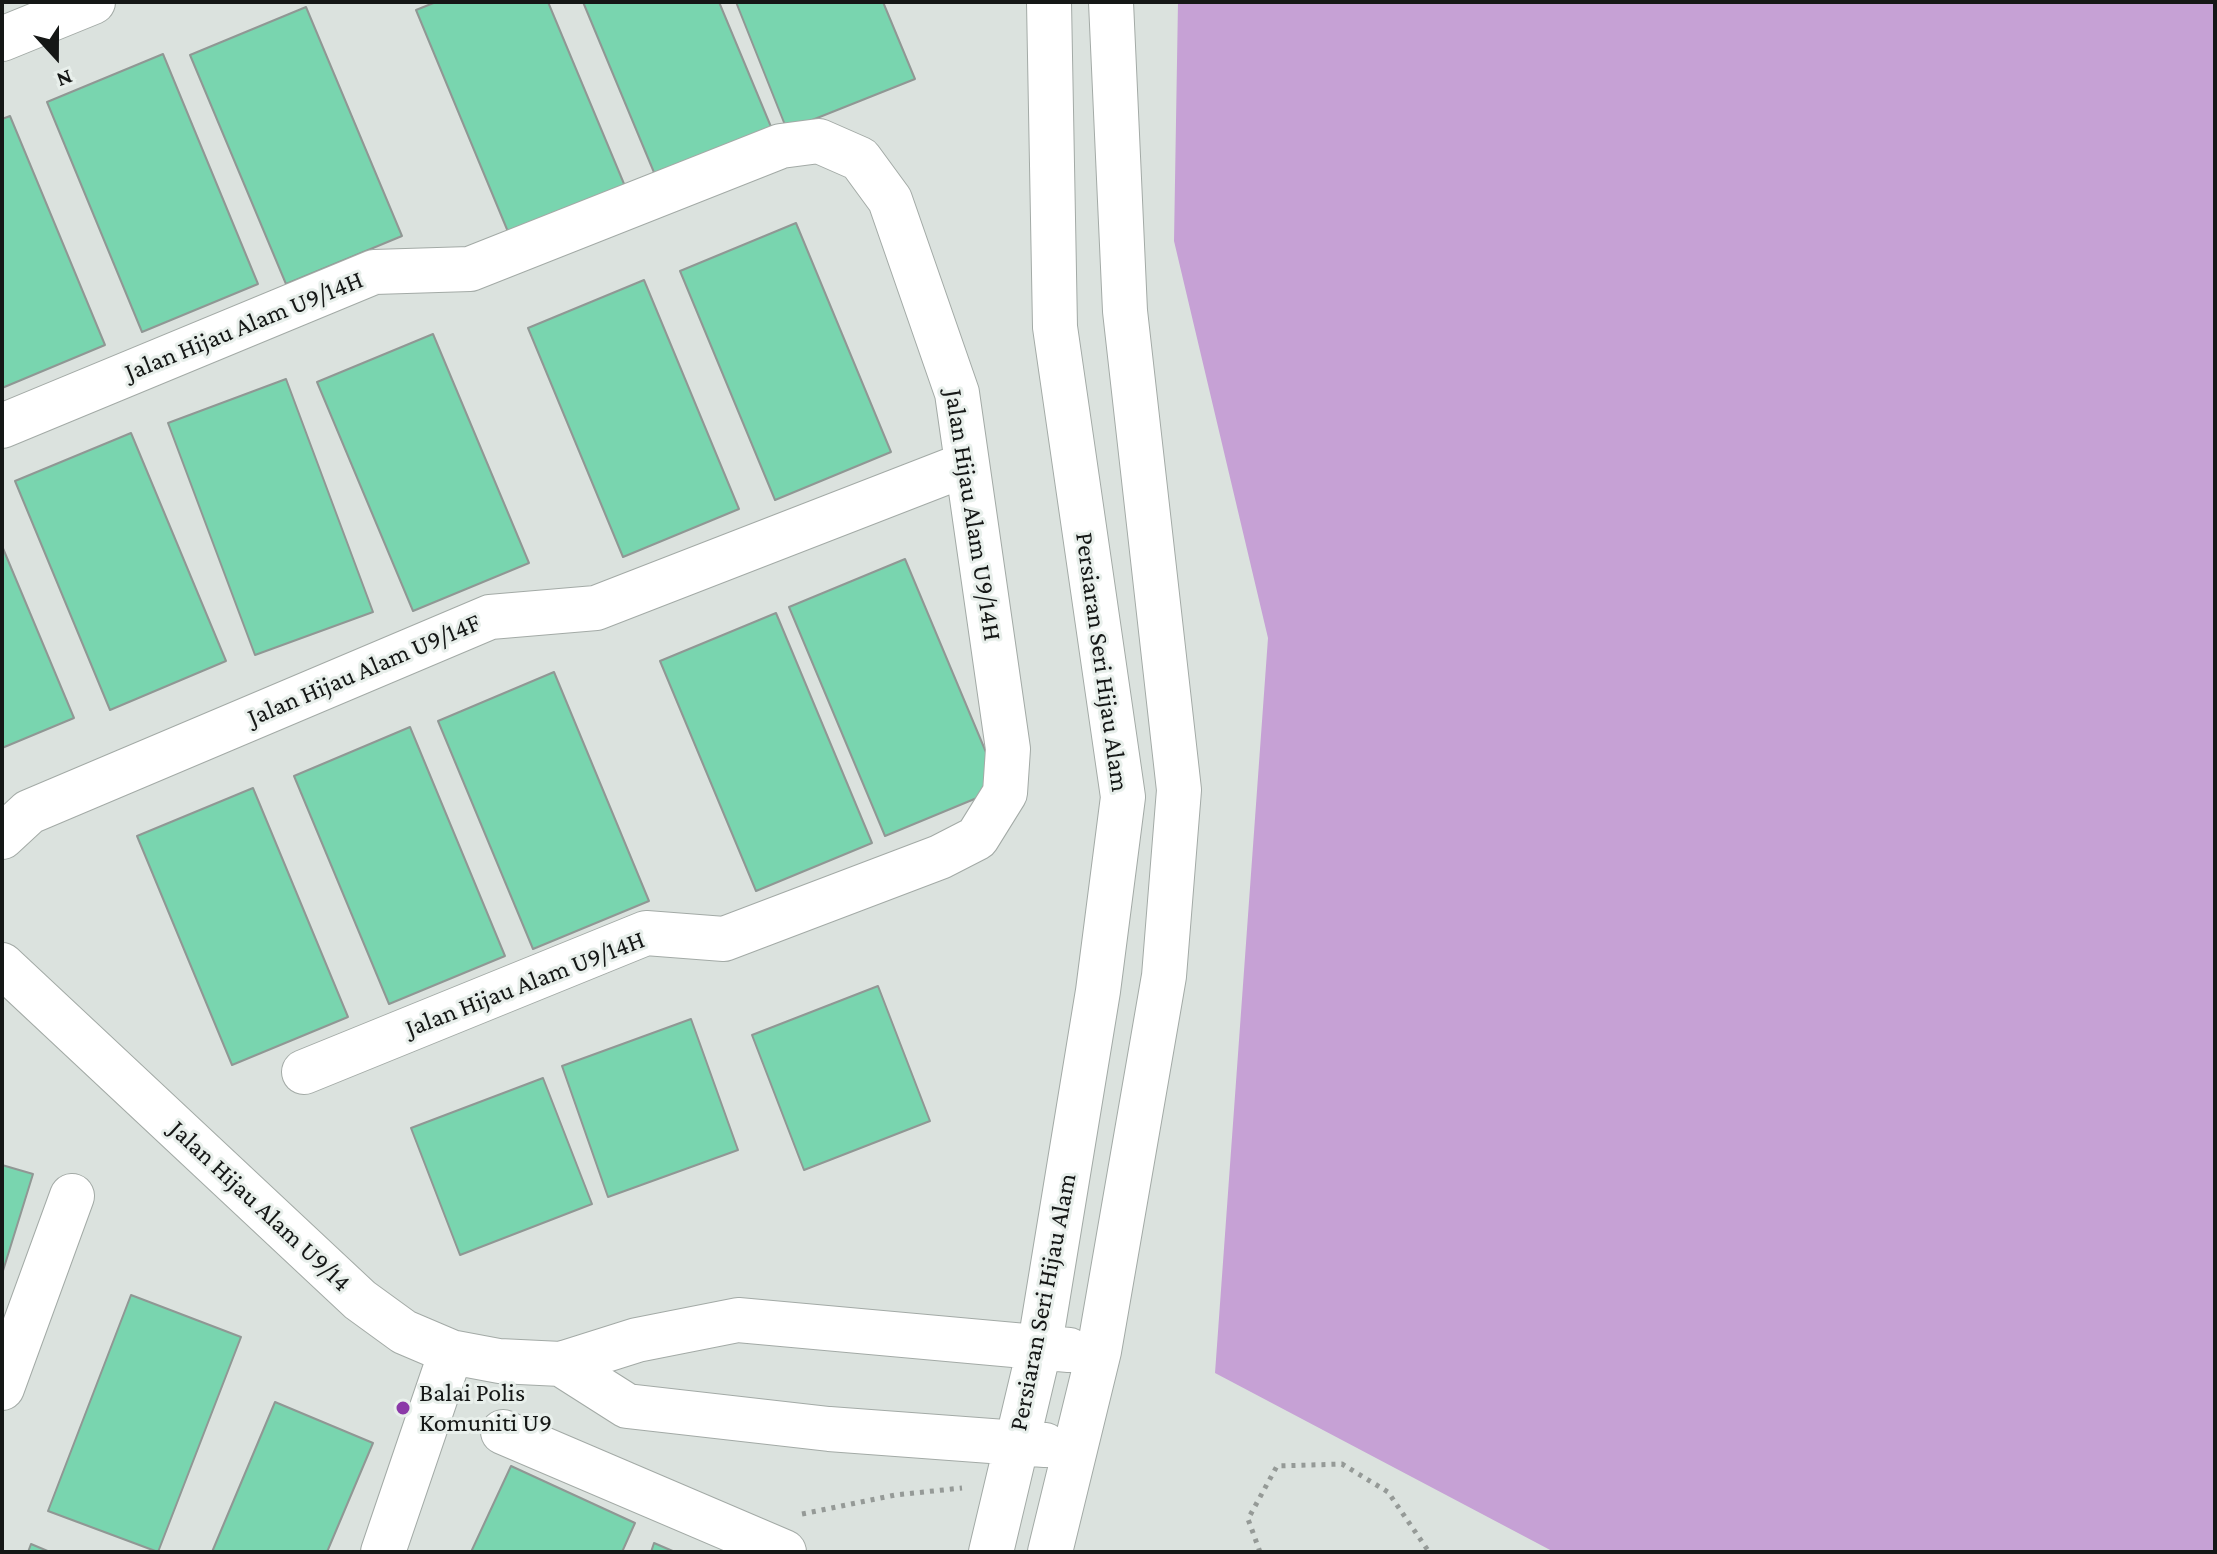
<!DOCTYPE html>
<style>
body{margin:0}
#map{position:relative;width:2217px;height:1554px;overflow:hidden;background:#dbe2de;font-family:"Crimson Pro",serif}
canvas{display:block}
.frame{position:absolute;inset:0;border:4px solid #151716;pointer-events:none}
.north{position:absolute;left:16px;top:16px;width:80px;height:80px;-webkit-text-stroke:6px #e8efeb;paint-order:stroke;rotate:159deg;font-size:22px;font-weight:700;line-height:32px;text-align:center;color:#151716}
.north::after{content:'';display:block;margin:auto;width:28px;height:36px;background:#151716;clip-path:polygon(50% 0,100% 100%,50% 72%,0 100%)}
</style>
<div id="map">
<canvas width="2217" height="1554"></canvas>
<div class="frame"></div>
<div class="north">N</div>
</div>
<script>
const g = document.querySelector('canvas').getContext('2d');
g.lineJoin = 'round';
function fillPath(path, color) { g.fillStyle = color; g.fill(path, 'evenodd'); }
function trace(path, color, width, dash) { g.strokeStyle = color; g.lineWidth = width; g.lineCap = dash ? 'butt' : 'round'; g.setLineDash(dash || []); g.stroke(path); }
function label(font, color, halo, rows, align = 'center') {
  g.font = font + ' "Crimson Pro",serif'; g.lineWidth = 6; g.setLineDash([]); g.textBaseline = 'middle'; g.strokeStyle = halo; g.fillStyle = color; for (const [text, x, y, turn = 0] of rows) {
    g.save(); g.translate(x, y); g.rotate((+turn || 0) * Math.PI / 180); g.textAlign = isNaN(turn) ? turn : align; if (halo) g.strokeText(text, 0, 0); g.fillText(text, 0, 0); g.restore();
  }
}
const green = new Path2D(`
 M1178,2H2215V1552H1554L1215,1373L1268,638L1174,241Z`);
const building = new Path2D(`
 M436,2H548L627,191L511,239L416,10Z
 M583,2H719L774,134L658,182Z
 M736,2H883L915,79L787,130Z
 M306,7L402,236L286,284L190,55Z
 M163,54L258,284L142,332L47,102Z
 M10,116L105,345L2,388V119Z
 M796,223L891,452L775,500L680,271Z
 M644,280L739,509L623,557L528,328Z
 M433,334L529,563L413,611L317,382Z
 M286,379L373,612L255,655L168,423Z
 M131,433L226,661L110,710L15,481Z
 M2,546L74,718L2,748Z
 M905,559L1001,788L885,836L789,607Z
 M776,613L872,843L756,891L660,661Z
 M554,672L649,901L533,949L438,721Z
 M410,727L505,956L389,1004L294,776Z
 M253,788L348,1017L232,1065L137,836Z
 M878,986L930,1121L804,1170L752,1035Z
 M691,1019L738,1150L608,1197L562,1066Z
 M543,1078L592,1204L460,1255L411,1128Z
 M2,1165L33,1174L2,1274Z
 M131,1295L241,1337L158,1552L48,1511Z
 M275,1402L373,1443L327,1552H212Z
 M511,1466L635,1523L622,1552H471Z
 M654,1543L675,1552H651Z
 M31,1544L50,1552H28Z`);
const path = new Path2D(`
 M802,1514L895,1495L962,1488
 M1260,1552L1248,1519L1277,1466L1342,1464L1388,1492L1429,1552`);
const minor = new Path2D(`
 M2,39L93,2
 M2,426L374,272L470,269L781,146L819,141L860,159L890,200L957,393L1008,749L1005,793L977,838L940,857L724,939L646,933L304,1072
 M2,837L29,812L490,617L596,608L967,464
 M2,965L360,1300L404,1332L451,1352L499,1361L561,1364L637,1340L738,1320L1069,1350
 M561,1364L627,1406L829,1429L1045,1445
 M2,1388L72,1196
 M503,1432L784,1552
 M383,1552L451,1352
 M991,1552L1039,1350L1098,991L1123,797L1055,327L1049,2
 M1050,1552L1099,1351L1164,976L1179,790L1125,311L1111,2`);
const markers = [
 [403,1408,8,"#8b39a8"]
];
const streetNames = [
 ["Jalan Hijau Alam U9/14H",244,326,-22],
 ["Jalan Hijau Alam U9/14H",973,515,81],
 ["Persiaran Seri Hijau Alam",1102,662,82],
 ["Jalan Hijau Alam U9/14F",364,670,-23],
 ["Jalan Hijau Alam U9/14H",525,984,-21],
 ["Jalan Hijau Alam U9/14",260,1206,43],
 ["Persiaran Seri Hijau Alam",1043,1302,-79]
];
const poiNames = [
 ["Balai Polis",419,1393],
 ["Komuniti U9",419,1423]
];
fillPath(green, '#c6a1d5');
fillPath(building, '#79d5af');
trace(building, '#909794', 2);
trace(minor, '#a3aaa6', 46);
trace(path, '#959a97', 5, [4, 6]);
trace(minor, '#fff', 44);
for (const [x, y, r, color] of markers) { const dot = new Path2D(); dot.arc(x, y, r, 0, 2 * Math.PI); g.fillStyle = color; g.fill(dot); trace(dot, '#e8efeb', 3); }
label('26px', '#151716', '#e8efeb', streetNames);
label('26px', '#151716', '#e8efeb', poiNames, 'left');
</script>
